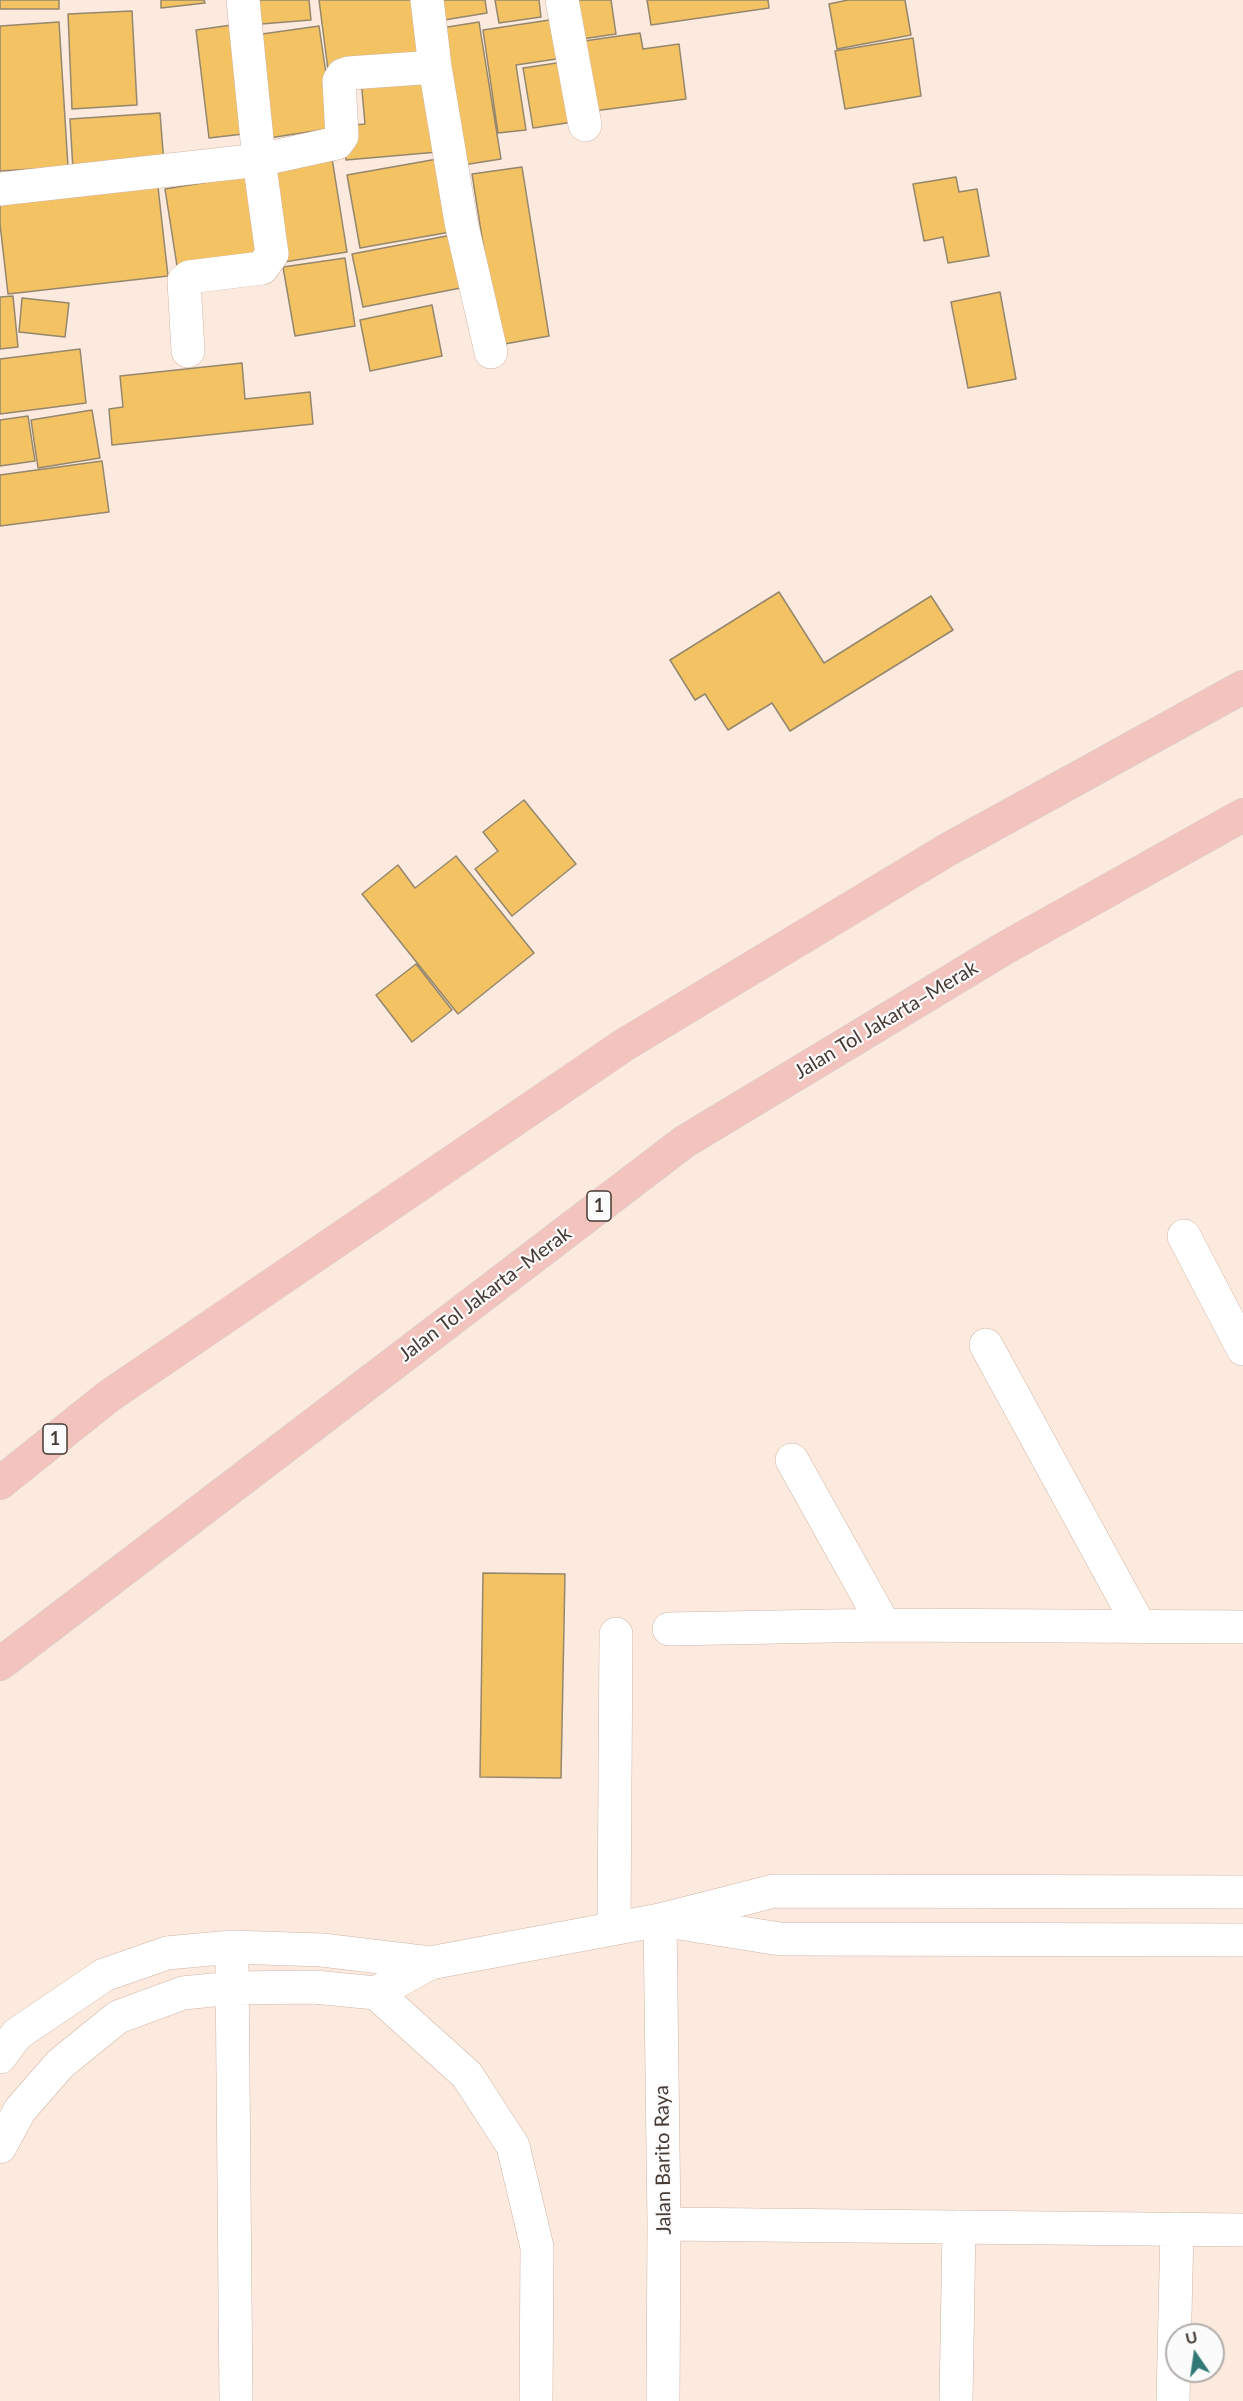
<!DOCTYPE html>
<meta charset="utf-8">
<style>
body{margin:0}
#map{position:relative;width:1243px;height:2401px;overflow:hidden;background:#fceadf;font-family:Lato,sans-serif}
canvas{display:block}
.north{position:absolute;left:1165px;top:2323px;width:60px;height:60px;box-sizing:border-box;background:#fbfbfb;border:2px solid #b3aeab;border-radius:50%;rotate:347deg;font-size:16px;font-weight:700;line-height:24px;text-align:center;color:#463a33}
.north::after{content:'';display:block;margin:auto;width:21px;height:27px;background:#307977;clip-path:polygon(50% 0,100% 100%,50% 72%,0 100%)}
</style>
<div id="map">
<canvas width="1243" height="2401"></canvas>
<div class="north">U</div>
</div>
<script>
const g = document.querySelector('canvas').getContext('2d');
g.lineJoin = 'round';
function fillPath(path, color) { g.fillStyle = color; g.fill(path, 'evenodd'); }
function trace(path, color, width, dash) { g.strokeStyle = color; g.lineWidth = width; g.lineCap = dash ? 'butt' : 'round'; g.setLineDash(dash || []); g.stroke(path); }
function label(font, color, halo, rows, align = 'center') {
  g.font = font + ' Lato,sans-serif'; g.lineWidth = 4.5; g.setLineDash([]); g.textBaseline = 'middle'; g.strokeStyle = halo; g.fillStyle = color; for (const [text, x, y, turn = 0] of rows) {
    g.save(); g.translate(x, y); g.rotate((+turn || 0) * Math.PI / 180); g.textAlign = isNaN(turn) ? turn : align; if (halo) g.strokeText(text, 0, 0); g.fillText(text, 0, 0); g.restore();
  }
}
const building = new Path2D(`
 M0,0H59V9H0Z
 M161,0H204L205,3L161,8Z
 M247,0H309L311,20L249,25Z
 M319,0H420L427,57L328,70Z
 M434,0H485L487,13L438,21Z
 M495,0H539L541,17L499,23Z
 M569,0H611L616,34L575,40Z
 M647,0H768L769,8L651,25Z
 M848,0H905L911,35L837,49L829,4Z
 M132,11L137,105L72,109L68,14Z
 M556,19L563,58L516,65L526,130L498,133L483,30Z
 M59,22L68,167L0,171V26Z
 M479,22L501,159L457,166L435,29Z
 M239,24L252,133L209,138L196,30Z
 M319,26L334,128L269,138L255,35Z
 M640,33L643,49L679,44L686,99L586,112L577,42Z
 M913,38L921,96L845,109L835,51Z
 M570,61L580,121L533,128L523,68Z
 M432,73L438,152L346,160L343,126L365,124L361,79Z
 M160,113L164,164L73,170L70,119Z
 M331,152L347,252L284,262L268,162Z
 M443,158L456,231L360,248L347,175Z
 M522,167L549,336L499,345L472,174Z
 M245,176L258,254L177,266L165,189Z
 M956,177L959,192L977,189L989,256L948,263L943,237L924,241L913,184Z
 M157,178L168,276L8,294L0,224V196Z
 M462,233L471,286L363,307L352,254Z
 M345,258L355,326L295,336L283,267Z
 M1000,292L1016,379L968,388L951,302Z
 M13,296L18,347L0,349V297Z
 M22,298L69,303L65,337L19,332Z
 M432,305L442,356L370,371L360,320Z
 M80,349L86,403L0,414V359Z
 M242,363L245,399L310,392L313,424L112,445L109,409L123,407L120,376Z
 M92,410L100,458L38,468L31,420Z
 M28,416L35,461L0,466V420Z
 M102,461L109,512L0,526V475Z
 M779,592L824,663L931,596L953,630L790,731L772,703L728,730L705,694L695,700L670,660Z
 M524,800L576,864L512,916L475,869L498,851L483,832Z
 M456,856L534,953L458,1014L362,894L398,865L415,888Z
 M416,964L452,1010L412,1042L376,995Z
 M483,1573L565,1574L561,1778L480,1777Z`);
const minor = new Path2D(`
 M562,0L585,125
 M435,67L461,222L491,352
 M0,189L259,160L337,143L342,136L339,81L343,75L349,73L435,67L427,0
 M188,351L184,281L189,277L262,268L272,254L259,160L243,0
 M1184,1236L1243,1349
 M986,1345L1140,1627
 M792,1460L884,1625
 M669,1629L884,1625L1243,1627
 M660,1920L664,2224L663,2401
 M673,1922L780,1939L1243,1940
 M614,1927L616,1634
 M232,1966L236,2401
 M376,1993L467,2075L513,2146L537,2247L536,2401
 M0,2057L17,2034L104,1975L167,1953L232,1947L322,1950L430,1963L660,1920L774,1891L1243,1892
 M0,2147L20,2110L60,2064L118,2017L183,1993L232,1988L314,1987L376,1993L430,1963
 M664,2224L1243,2230
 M956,2401L959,2227
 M1173,2401L1177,2229`);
const motorway = new Path2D(`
 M0,1483L109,1396L624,1045L947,850L1243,687
 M0,1664L684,1142L1005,948L1243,815`);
const shields = [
 [599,1206,24],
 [55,1439,24]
];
const shieldNames = [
 ["1",599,1206],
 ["1",55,1439]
];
const streetNames = [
 ["Jalan Tol Jakarta–Merak",886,1020,-31],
 ["Jalan Tol Jakarta–Merak",485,1294,-37],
 ["Jalan Barito Raya",663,2160,-91]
];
fillPath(building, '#f3c263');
trace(building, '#95876d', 1.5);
trace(minor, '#d1b5a4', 34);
trace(motorway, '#d3d0ce', 34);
trace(minor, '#fff', 33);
trace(motorway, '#f3c4be', 33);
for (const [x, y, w] of shields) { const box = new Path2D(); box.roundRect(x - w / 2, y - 15, w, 30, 4.5); g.fillStyle = '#fbfbfb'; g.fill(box); trace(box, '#463a33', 1.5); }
label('bold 18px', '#463a33', null, shieldNames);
label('20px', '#463a33', '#fbfbfb', streetNames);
</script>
